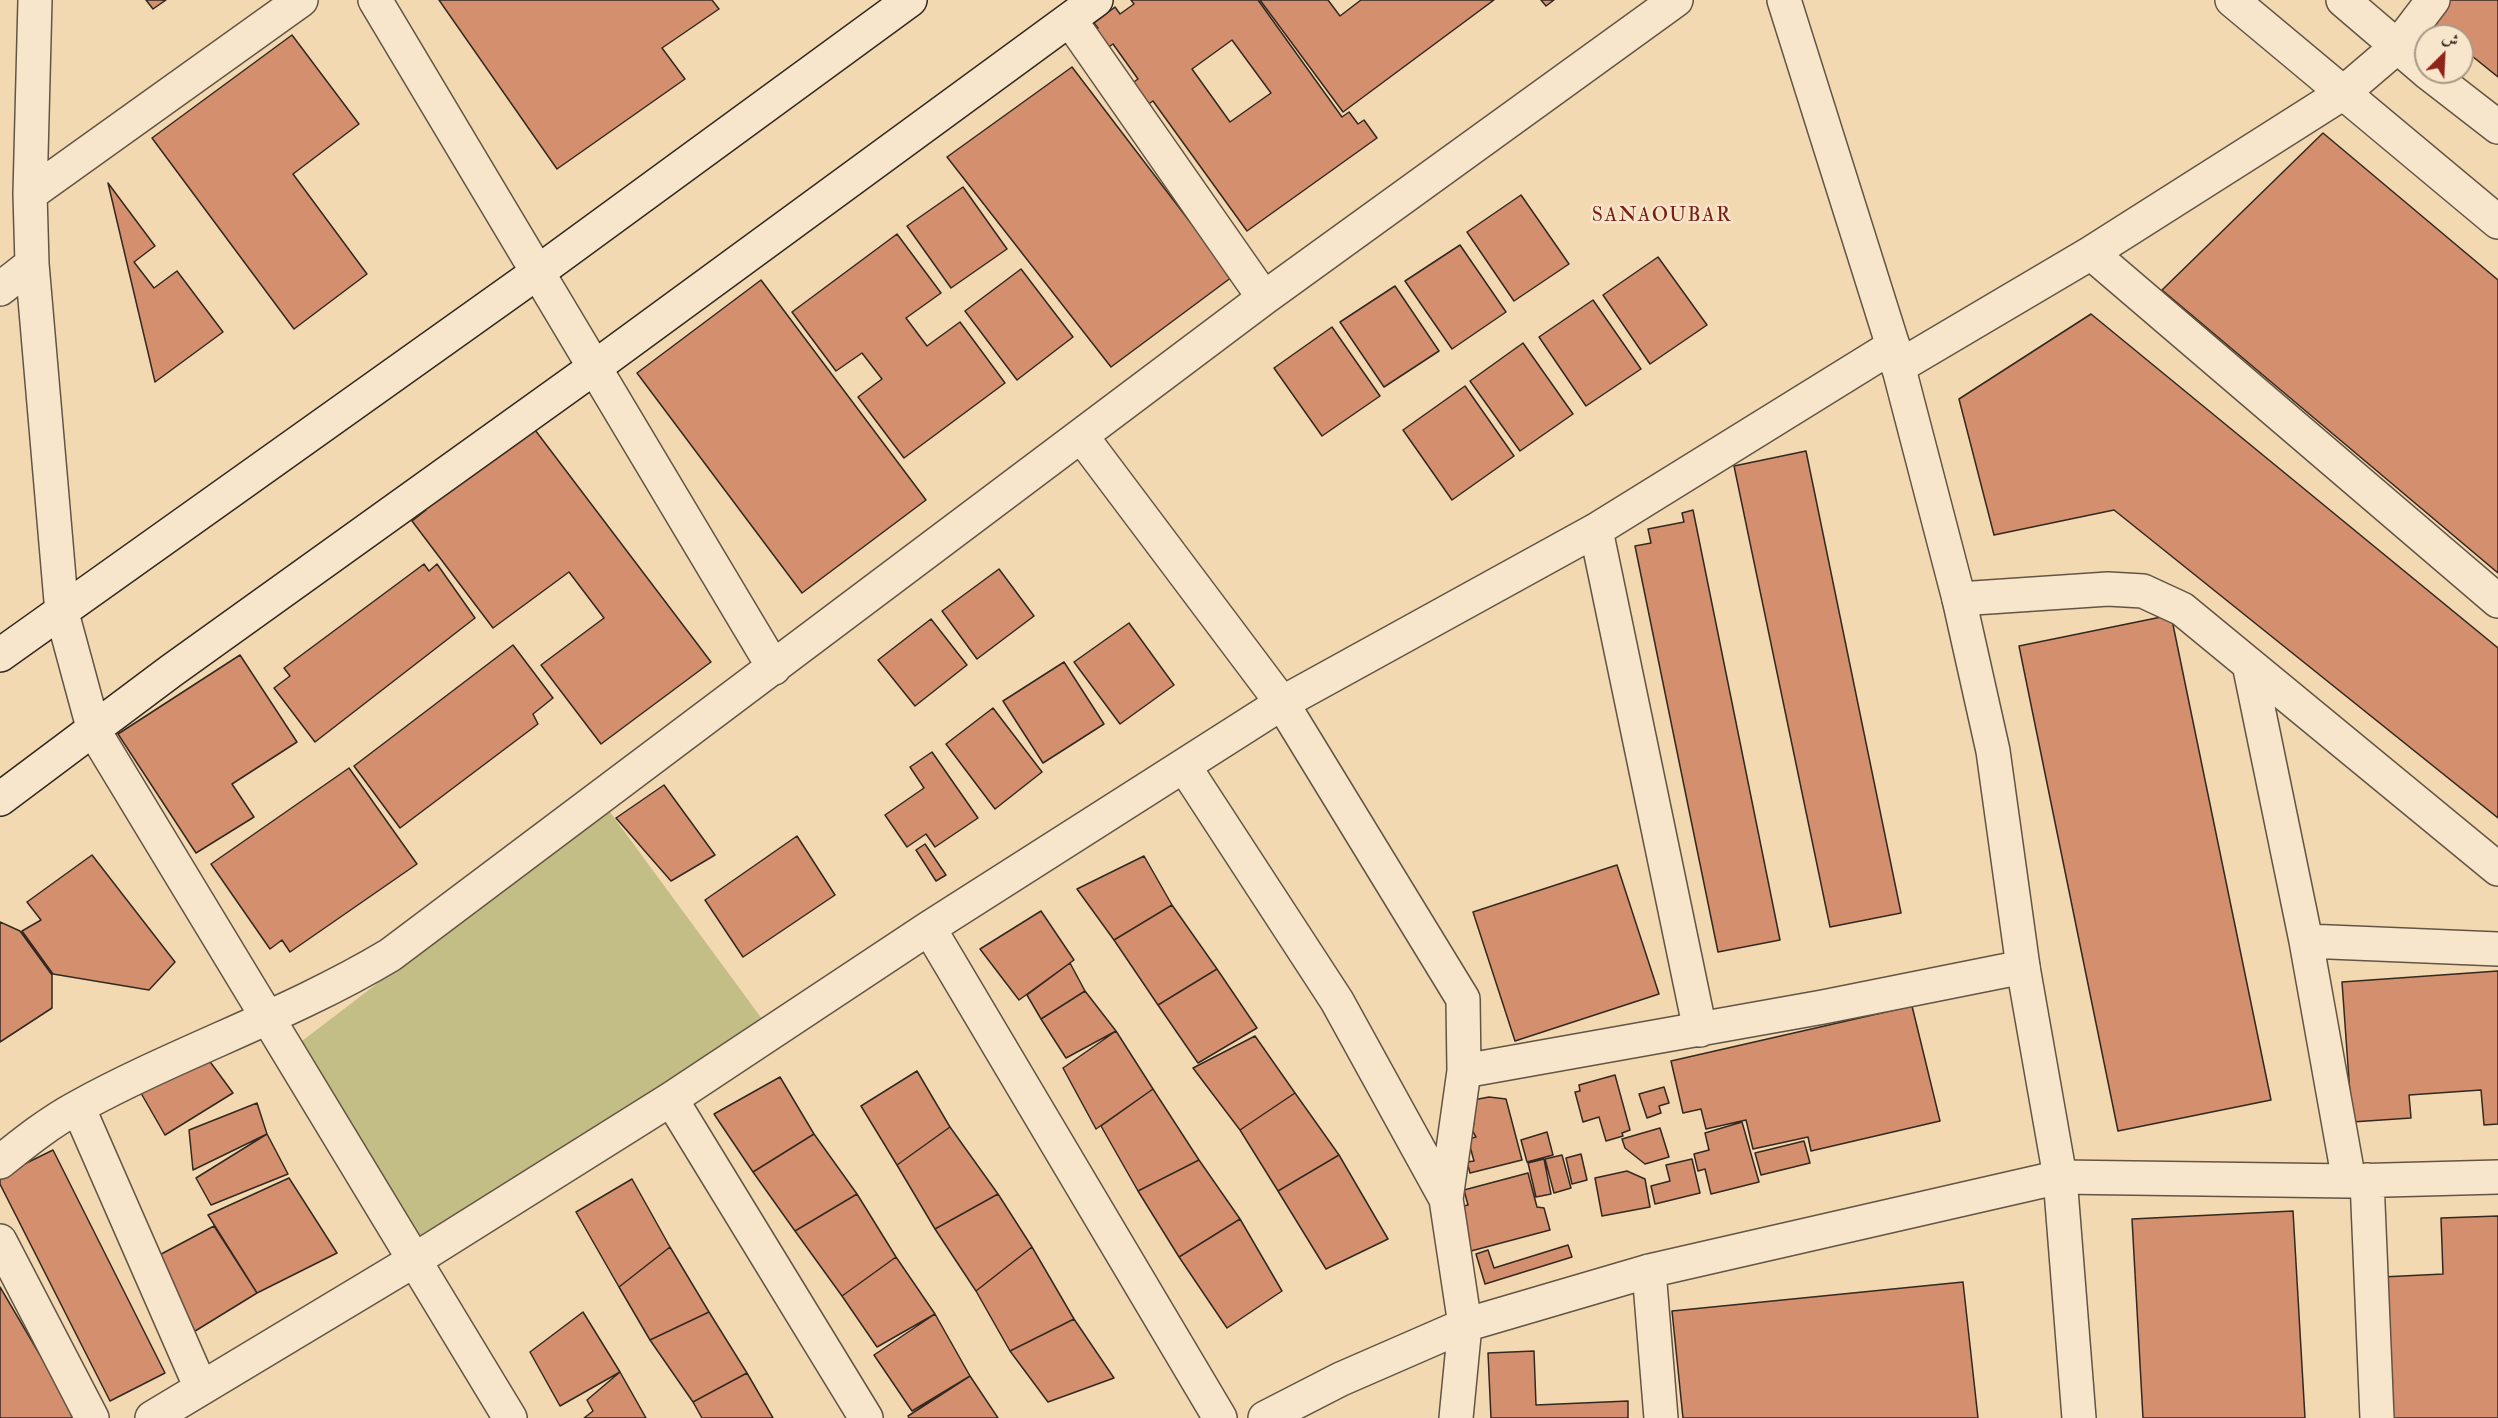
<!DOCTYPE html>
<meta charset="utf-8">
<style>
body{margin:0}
#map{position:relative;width:2498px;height:1418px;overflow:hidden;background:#f2d9b1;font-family:"IM FELL Double Pica",Amiri,serif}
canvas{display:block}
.north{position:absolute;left:2414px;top:24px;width:60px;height:60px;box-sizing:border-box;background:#f7e6cc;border:2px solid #a99a87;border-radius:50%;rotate:24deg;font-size:16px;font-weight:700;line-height:24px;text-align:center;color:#332920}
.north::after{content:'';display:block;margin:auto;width:21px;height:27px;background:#8f2418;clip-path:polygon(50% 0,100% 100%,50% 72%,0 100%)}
</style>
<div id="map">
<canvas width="2498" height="1418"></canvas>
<div class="north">ش</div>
</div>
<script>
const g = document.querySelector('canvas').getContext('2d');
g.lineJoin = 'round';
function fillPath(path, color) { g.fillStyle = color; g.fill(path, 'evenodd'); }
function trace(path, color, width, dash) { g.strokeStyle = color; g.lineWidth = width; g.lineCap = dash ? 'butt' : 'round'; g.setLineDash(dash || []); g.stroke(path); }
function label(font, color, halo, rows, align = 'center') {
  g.font = font + ' "IM FELL Double Pica",serif'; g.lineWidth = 5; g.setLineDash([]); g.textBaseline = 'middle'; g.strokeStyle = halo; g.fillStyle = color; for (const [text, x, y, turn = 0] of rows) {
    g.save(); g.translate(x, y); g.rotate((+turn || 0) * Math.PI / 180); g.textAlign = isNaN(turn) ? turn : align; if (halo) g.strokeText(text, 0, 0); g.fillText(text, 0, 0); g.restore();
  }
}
const green = new Path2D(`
 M607,808L765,1023L409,1249L302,1041Z`);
const building = new Path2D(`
 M146,0H166L153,9Z
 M439,0H712L719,9L662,48L685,79L557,169Z
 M1131,0H1258L1342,117L1349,112L1358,124L1364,120L1377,138L1247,231L1153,101L1147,105L1131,84L1138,79L1113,44L1106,49L1093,31L1098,28L1094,23L1115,7L1120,14L1134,4ZM1232,40L1271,93L1230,122L1192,69Z
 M1260,0H1328L1340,16L1361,0H1494L1343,112Z
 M1541,0H1554L1546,6Z
 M2445,0H2498V77L2462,48V36H2447L2428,21Z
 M292,35L359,124L293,174L367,274L294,329L152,138Z
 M1072,67L1232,277L1111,367L947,157Z
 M2323,133L2498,280V573L2162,290Z
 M108,183L155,246L134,262L154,288L177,271L223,332L155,382Z
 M963,187L1007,249L951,288L907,226Z
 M1521,195L1569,264L1514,301L1467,232Z
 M897,234L941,293L906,318L927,346L960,322L1005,383L904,458L858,397L882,379L862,353L836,371L792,312Z
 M1460,245L1506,312L1452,349L1405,281Z
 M1658,257L1707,325L1650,364L1603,295Z
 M1021,269L1073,337L1017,380L965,311Z
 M761,280L926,500L802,593L637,373Z
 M1395,286L1439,351L1384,387L1340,322Z
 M1593,300L1641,369L1586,406L1539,337Z
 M2091,314L2498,648V818L2114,510L1994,535L1959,399Z
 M1332,327L1380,396L1322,436L1274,368Z
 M1523,343L1573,414L1520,451L1470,381Z
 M1465,386L1514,456L1452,500L1403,430Z
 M529,422L711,662L601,744L541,665L604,618L569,572L493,628L412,521L426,510L420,503Z
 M1806,451L1901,913L1830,927L1734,466Z
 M1693,510L1780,940L1718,952L1635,546L1651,543L1648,529L1684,522L1682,513Z
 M424,564L429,571L437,564L475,618L315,742L274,688L290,676L284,668Z
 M999,569L1034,616L977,659L942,611Z
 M2171,615L2271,1100L2118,1131L2019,646Z
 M931,619L967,665L915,706L878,660Z
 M1129,623L1174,685L1120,724L1074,662Z
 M513,645L553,698L533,714L538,724L400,828L354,766Z
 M240,655L297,742L232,784L254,817L196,853L118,734Z
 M1064,662L1104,724L1043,763L1003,701Z
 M993,708L1042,772L995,809L946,744Z
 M932,752L978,818L935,847L926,834L907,847L885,815L924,788L910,767Z
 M349,768L417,864L290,952L282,940L270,949L211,864Z
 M664,785L715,855L671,881L616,818Z
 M797,836L835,895L743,957L705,900Z
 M925,844L946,875L936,881L916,850Z
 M92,855L175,962L149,990L53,974L22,931L41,920L27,902Z
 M1144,856L1172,905L1114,940L1077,889Z
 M1617,865L1659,994L1515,1041L1473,912Z
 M1172,905L1217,969L1158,1005L1114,940Z
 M1041,911L1074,960L1019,1000L980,949Z
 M0,922L20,931L52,975V1008L0,1042Z
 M1070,963L1085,991L1041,1019L1027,995Z
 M1217,969L1257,1028L1198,1063L1158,1005Z
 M2498,971V1124L2484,1125L2481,1090L2409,1095L2411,1118L2352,1122L2342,982Z
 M1085,991L1116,1031L1066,1058L1041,1019Z
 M1912,1006L1940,1121L1811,1151L1808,1137L1753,1149L1746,1120L1706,1129L1701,1109L1683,1113L1671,1061Z
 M1116,1031L1153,1089L1096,1129L1063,1068Z
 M1255,1036L1295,1093L1240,1130L1193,1068Z
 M208,1059L233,1093L165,1135L138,1088Z
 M917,1071L950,1127L897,1165L861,1106Z
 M1615,1075L1630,1130L1622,1133L1623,1136L1606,1141L1599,1117L1583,1122L1575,1092L1580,1091L1579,1085Z
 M780,1077L814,1134L753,1172L714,1114Z
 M1664,1087L1669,1103L1659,1106L1661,1113L1647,1118L1639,1094Z
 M1153,1089L1199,1160L1138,1191L1101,1126Z
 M1295,1093L1339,1155L1278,1191L1240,1130Z
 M1489,1097L1506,1099L1522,1160L1470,1173L1467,1162L1474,1161L1468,1139L1476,1137L1469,1125L1474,1124L1468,1101Z
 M257,1103L267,1134L193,1170L189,1130Z
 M1742,1122L1759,1182L1711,1194L1705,1169L1698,1171L1694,1154L1709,1150L1705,1133Z
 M950,1127L998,1194L935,1229L897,1165Z
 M1660,1128L1669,1157L1645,1164L1625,1148L1622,1139Z
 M1547,1132L1553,1155L1527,1162L1521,1140Z
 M267,1134L288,1174L211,1205L196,1178Z
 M814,1134L857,1194L795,1231L753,1172Z
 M1804,1141L1810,1163L1761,1175L1755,1153Z
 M53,1150L165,1373L110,1401L0,1184V1176Z
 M1581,1154L1587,1180L1572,1184L1566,1158Z
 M1339,1155L1388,1239L1326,1269L1278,1191Z
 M1562,1155L1571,1188L1554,1193L1545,1159Z
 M1544,1159L1551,1194L1536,1197L1528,1163Z
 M1692,1159L1700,1193L1655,1204L1651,1186L1670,1181L1666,1165Z
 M1199,1160L1240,1219L1179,1257L1138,1191Z
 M1627,1171L1645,1179L1650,1207L1602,1216L1595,1178Z
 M1528,1173L1537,1207L1544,1208L1550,1230L1471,1251L1459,1207L1468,1205L1464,1190Z
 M289,1178L337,1253L257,1293L208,1215Z
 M632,1179L670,1247L619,1287L576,1212Z
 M857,1194L896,1257L842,1296L795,1231Z
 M998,1194L1032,1247L976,1291L935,1229Z
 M2293,1211L2305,1418H2143L2132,1219Z
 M2498,1216V1418H2388L2382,1277L2443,1274L2441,1218Z
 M1240,1219L1282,1291L1227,1328L1179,1257Z
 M214,1226L257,1293L187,1336L150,1260Z
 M1568,1245L1572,1257L1485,1284L1476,1254L1488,1250L1494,1268Z
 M670,1247L709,1312L650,1340L619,1287Z
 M1032,1247L1074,1319L1010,1351L976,1291Z
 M896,1257L935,1314L877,1347L842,1296Z
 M1963,1282L1978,1418H1683L1672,1311Z
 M0,1287L77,1418H0Z
 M583,1312L620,1372L560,1406L530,1352Z
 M709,1312L747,1373L693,1402L650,1340Z
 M935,1314L970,1376L912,1411L874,1355Z
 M1074,1319L1114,1378L1048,1402L1010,1351Z
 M1534,1351L1536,1405L1628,1401V1418H1491L1488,1353Z
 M620,1372L646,1418H584L593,1411L587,1400Z
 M747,1373L773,1418H702L693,1402Z
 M970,1376L998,1418H909L908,1416Z`);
const minor = new Path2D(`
 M35,0L30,194L32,264L62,613L94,731L510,1418
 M375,0L774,668
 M2232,0L2498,222
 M2343,0L2426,71
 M1070,20L1264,298
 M2427,72L2498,127
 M30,194L301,0
 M2091,253L2498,601
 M0,289L32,264
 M1898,367L2091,253L2343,93L2398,46L2433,0
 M1082,437L1282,703L1463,999L1464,1071L1446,1199L1465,1325L1456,1418
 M1596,530L1700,1030
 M1959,599L2108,589L2143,591L2182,609L2498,869
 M2249,664L2306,941L2349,1181
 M1184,766L1337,1001L1446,1199
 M929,928L1220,1418
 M2306,941L2498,949
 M1464,1071L1823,1007L2023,967
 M671,1099L866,1418
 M78,1107L201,1388
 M0,1162C25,1142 50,1122 78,1107C180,1051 290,1015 390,955L1264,298L1676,0
 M2367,1180L2377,1418
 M0,1241L92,1418
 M1649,1271L1661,1418
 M152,1418L413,1261L671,1099L929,928L1282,703L1596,530L1893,346
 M1265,1418L1341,1379L1465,1325L1649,1271L2060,1177L2349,1181L2498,1177`);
const tertiary = new Path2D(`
 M1784,0L1893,346L1959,599L1993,751L2023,967L2060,1177L2079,1418`);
const secondary = new Path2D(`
 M0,655L538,272L910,0
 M0,799L171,671L595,367L1096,0`);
const neighbourhoodNames = [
 ["SANAOUBAR",1662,217]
];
fillPath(green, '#c3bd86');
fillPath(building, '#d38f6e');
trace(building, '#332920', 1.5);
trace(minor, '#635544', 36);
trace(tertiary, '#635544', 36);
trace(secondary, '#332920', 36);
trace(minor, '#f7e6cc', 33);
trace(tertiary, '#f7e6cc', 33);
trace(secondary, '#f7e6cc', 33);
g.letterSpacing = '1.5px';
label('20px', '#7a1f14', '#f7e6cc', neighbourhoodNames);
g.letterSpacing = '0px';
</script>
